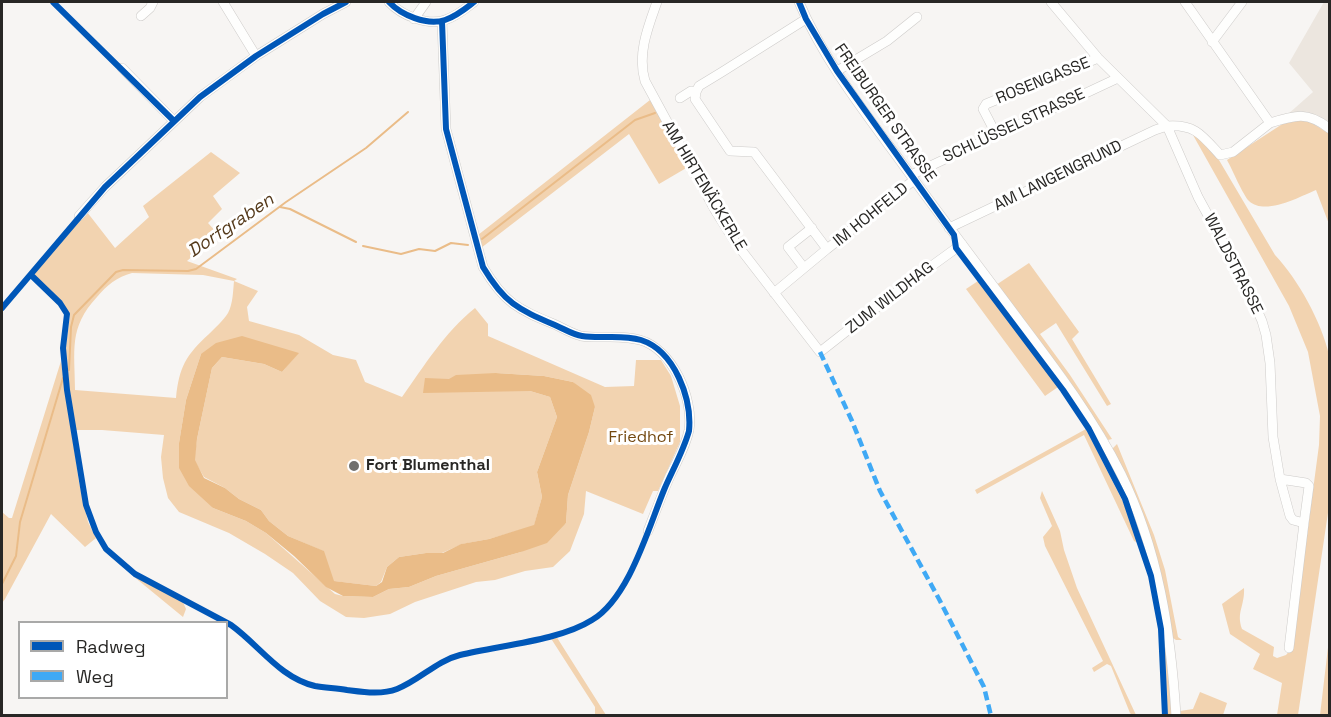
<!DOCTYPE html>
<meta charset="utf-8">
<style>
body{margin:0}
#map{position:relative;width:1331px;height:717px;overflow:hidden;background:#f7f5f3;font-family:"Space Grotesk",sans-serif}
canvas{display:block}
.frame{position:absolute;inset:0;border:3px solid #282725;pointer-events:none}
.legend{position:absolute;left:18px;top:621px;width:210px;height:78px;box-sizing:border-box;background:#fff;border:2px solid #a9a9a8;margin:0;padding:8px 10px;list-style:none;font-size:18px;color:#282725}
.legend li{display:flex;align-items:center;gap:12px;height:30px}
.legend b{width:30px;border:2px solid #a9a9a8}
</style>
<div id="map">
<canvas width="1331" height="717"></canvas>
<div class="frame"></div>
<ul class="legend">
<li><b style="height:8px;background:#0057b8"></b>Radweg</li>
<li><b style="height:8px;background:#3fa9f5"></b>Weg</li>
</ul>
</div>
<script>
const g = document.querySelector('canvas').getContext('2d');
g.lineJoin = 'round';
function fillPath(path, color) { g.fillStyle = color; g.fill(path, 'evenodd'); }
function trace(path, color, width, dash) { g.strokeStyle = color; g.lineWidth = width; g.lineCap = dash ? 'butt' : 'round'; g.setLineDash(dash || []); g.stroke(path); }
function label(font, color, halo, rows, align = 'center') {
  g.font = font + ' "Space Grotesk",sans-serif'; g.lineWidth = 6; g.setLineDash([]); g.textBaseline = 'middle'; g.strokeStyle = halo; g.fillStyle = color; for (const [text, x, y, turn = 0] of rows) {
    g.save(); g.translate(x, y); g.rotate((+turn || 0) * Math.PI / 180); g.textAlign = isNaN(turn) ? turn : align; if (halo) g.strokeText(text, 0, 0); g.fillText(text, 0, 0); g.restore();
  }
}
const built = new Path2D(`
 M1324,2H1329V134L1325,130L1287,121V115L1313,92L1289,63Z`);
const green = new Path2D(`
 M650,100L688,167L659,184L629,134L481,248L478,235Z
 M1287,121H1308L1330,134L1329,224L1316,190C1299,197 1265,216 1249,201C1243,195 1232,169 1227,160Z
 M1195,134L1216,155L1275,255C1298,279 1322,323 1329,355V506L1298,715H1277L1282,683L1253,669L1260,654L1230,634L1222,604L1244,588C1245,606 1236,612 1242,629L1274,647L1273,656L1277,658L1286,655L1292,648L1319,445L1320,416L1308,352L1289,306L1193,135Z
 M211,152L240,173L213,196L222,209L208,223L218,234L187,261L237,279L234,281L258,291L247,307L249,321L299,335L333,355L356,360L365,382L402,397C425,365 444,333 475,308L488,324V336L605,387L634,386L636,360H661L671,376L680,406V442L658,491H653L643,514L586,491L584,514L570,551L553,567L525,571L495,580L476,582L415,602L390,614L364,618L346,617L320,601L293,573L265,554L229,533L179,512L168,498L163,478L161,457L164,435L102,430H75L65,354L70,315L62,301L34,275L36,269L87,212L115,248L149,217L143,206ZM132,273L203,275L234,281C233,291 233,304 228,313C223,321 215,328 209,334C186,355 179,367 176,398L75,390C75,351 68,328 97,297C107,285 117,277 132,273ZM298,353L282,372L264,364L222,357L212,368L197,439L194,460L204,477L225,488L239,499L261,510L269,521L288,536L323,551L333,581L376,586L381,582L387,567L399,557L426,553H442L462,544L489,539L534,526L542,497L537,472L557,417L550,397L530,391H490L496,373L544,376L573,382L595,407L589,432L568,495L566,523L521,552L436,576L409,587L389,589L373,597L343,596L335,594L266,533L246,521L213,508L179,443L186,400L201,354Z
 M1029,263L1079,332L1072,339L1111,404L1107,406L1056,323L1040,334L1070,375L1112,439L1108,440L1066,376L996,285Z
 M978,281L1058,387L1045,396L966,289Z
 M983,282H985L1088,423Z
 M61,361L79,482L88,522L96,538L85,547L51,514L5,599L2,603V512L9,518H12Z
 M1086,429L1124,504L1138,543L1134,541L1084,435L977,494L975,490Z
 M1095,434C1148,529 1165,609 1172,715H1167L1162,626L1151,573L1119,483Z
 M1117,444L1154,535L1165,570L1178,637L1182,640H1176L1173,638L1160,570L1149,533L1112,449Z
 M1042,491L1060,531L1064,550L1077,588L1136,715H1132L1130,713L1111,666L1107,664L1094,672L1092,668L1103,661L1045,546L1043,537L1052,526L1040,498Z
 M133,576L183,602L186,609L183,617Z
 M556,636L606,715H595V707L550,637Z
 M1329,639V715H1320Z
 M1200,692L1227,703L1223,715H1180V711L1193,709Z`);
const water = new Path2D(`
 M242,336L299,353L282,372L264,364L222,357L212,368L197,439L195,460L204,478L225,488L239,499L261,510L269,521L288,536L324,551L334,581L376,586L382,582L387,567L399,557L426,553H443L461,544L489,539L534,525L542,497L537,472L557,417L550,397L530,391L423,393L425,378L449,379L456,375L496,373L544,376L573,382L591,395L595,407L589,432L568,495L566,523L547,543L521,552L436,576L409,587L389,589L373,597L343,596L326,587L294,556L266,533L246,521L213,508L189,486L179,468V443L186,400L201,354L216,343Z`);
const stream = new Path2D(`
 M280,207L290,209L356,242
 M482,239L635,120L655,113
 M363,246L401,254L419,249L435,251L451,243L468,245
 M69,370L71,327L74,315L116,272L123,270L188,271L196,269L286,202L366,148L408,112
 M2,584L16,556L20,522L63,378`);
const minor = new Path2D(`
 M223,2L256,56
 M389,2C401,15 427,26 445,20C457,16 465,9 474,2
 M657,2C648,27 637,54 645,81L715,210L735,242L820,352L904,286L962,244
 M799,2C824,61 866,114 904,166C941,217 980,268 1018,319C1055,368 1093,418 1121,474C1158,549 1171,632 1176,716
 M1051,2L1098,58L1167,126C1195,124 1202,135 1220,155L1233,152L1270,123
 M1185,2L1270,123C1295,115 1308,111 1330,129
 M141,16L150,8L153,2
 M414,19L426,2
 M442,21L446,129L483,267C505,304 518,309 556,325C564,329 573,334 581,336C601,339 619,334 640,340C672,349 694,398 689,430C686,446 677,461 670,476C662,494 655,513 648,531
 M1212,42L1242,2
 M122,68L174,121
 M837,71L887,41L917,17
 M696,92L695,99L730,151L754,152L827,249L914,180
 M680,98L691,91L696,92L699,86L722,72L806,19
 M996,134L983,109L986,104L1098,58
 M911,175L1118,78
 M79,216L105,187L200,97L256,56L323,14L346,2
 M949,228L1155,130L1167,126L1198,197L1246,285L1262,321L1266,335L1270,363L1273,437L1280,479L1290,516L1293,520L1304,523L1289,648
 M804,268L788,247L812,228
 M774,293L827,249
 M1280,479L1306,483L1309,486L1304,523`);
const quiet = new Path2D(`
 M820,352L852,421L880,491L939,599L984,687L991,716`);
const cycleway = new Path2D(`
 M53,2L174,121
 M389,2C401,15 427,26 445,20C457,16 465,9 474,2
 M799,2L806,19L837,71L954,235L956,248L1063,390L1089,429L1125,499L1151,576L1161,629L1165,716
 M31,275L60,303L67,314L63,348L67,390L86,505L96,532L106,549L135,574L231,625C259,645 280,678 315,686C326,688 337,688 347,690C363,692 381,695 397,689C420,680 436,661 460,655C500,645 559,641 592,620C629,598 648,529 664,490C672,471 683,452 689,431C692,399 675,351 641,340C621,334 602,339 582,336C574,335 564,329 557,326C518,309 505,304 483,267L446,129L442,21
 M2,308L105,187L200,97L256,56L323,14L346,2`);
const markers = [
 [354,466,6,"#706f6d"]
];
const streetNames = [
 ["ROSENGASSE",1043,81,-22],
 ["FREIBURGER STRASSE",885,113,55],
 ["SCHLÜSSELSTRASSE",1014,126,-25],
 ["AM LANGENGRUND",1058,176,-26],
 ["AM HIRTENÄCKERLE",704,186,59],
 ["IM HOHFELD",871,215,-39],
 ["WALDSTRASSE",1233,264,63],
 ["ZUM WILDHAG",890,298,-38]
];
const parkNames = [
 ["Friedhof",641,438]
];
const poiNames = [
 ["Fort Blumenthal",366,466]
];
const waterNames = [
 ["Dorfgraben",231,226,-34]
];
fillPath(built, '#ece6df');
fillPath(green, '#f2d3b0');
fillPath(water, '#eabc88');
trace(stream, '#eabc88', 2);
trace(minor, '#cdcbc9', 10);
trace(minor, '#fefefd', 9);
trace(quiet, '#3fa9f5', 4.5, [9, 4.5]);
trace(cycleway, '#0057b8', 6);
for (const [x, y, r, color] of markers) { const dot = new Path2D(); dot.arc(x, y, r, 0, 2 * Math.PI); g.fillStyle = color; g.fill(dot); trace(dot, '#fff', 2); }
label('16px', '#282725', '#fff', streetNames);
label('16px', '#73480f', '#fff', parkNames);
label('bold 16px', '#282725', '#fff', poiNames, 'left');
label('italic 18px', '#553a1b', '#fff', waterNames);
</script>
